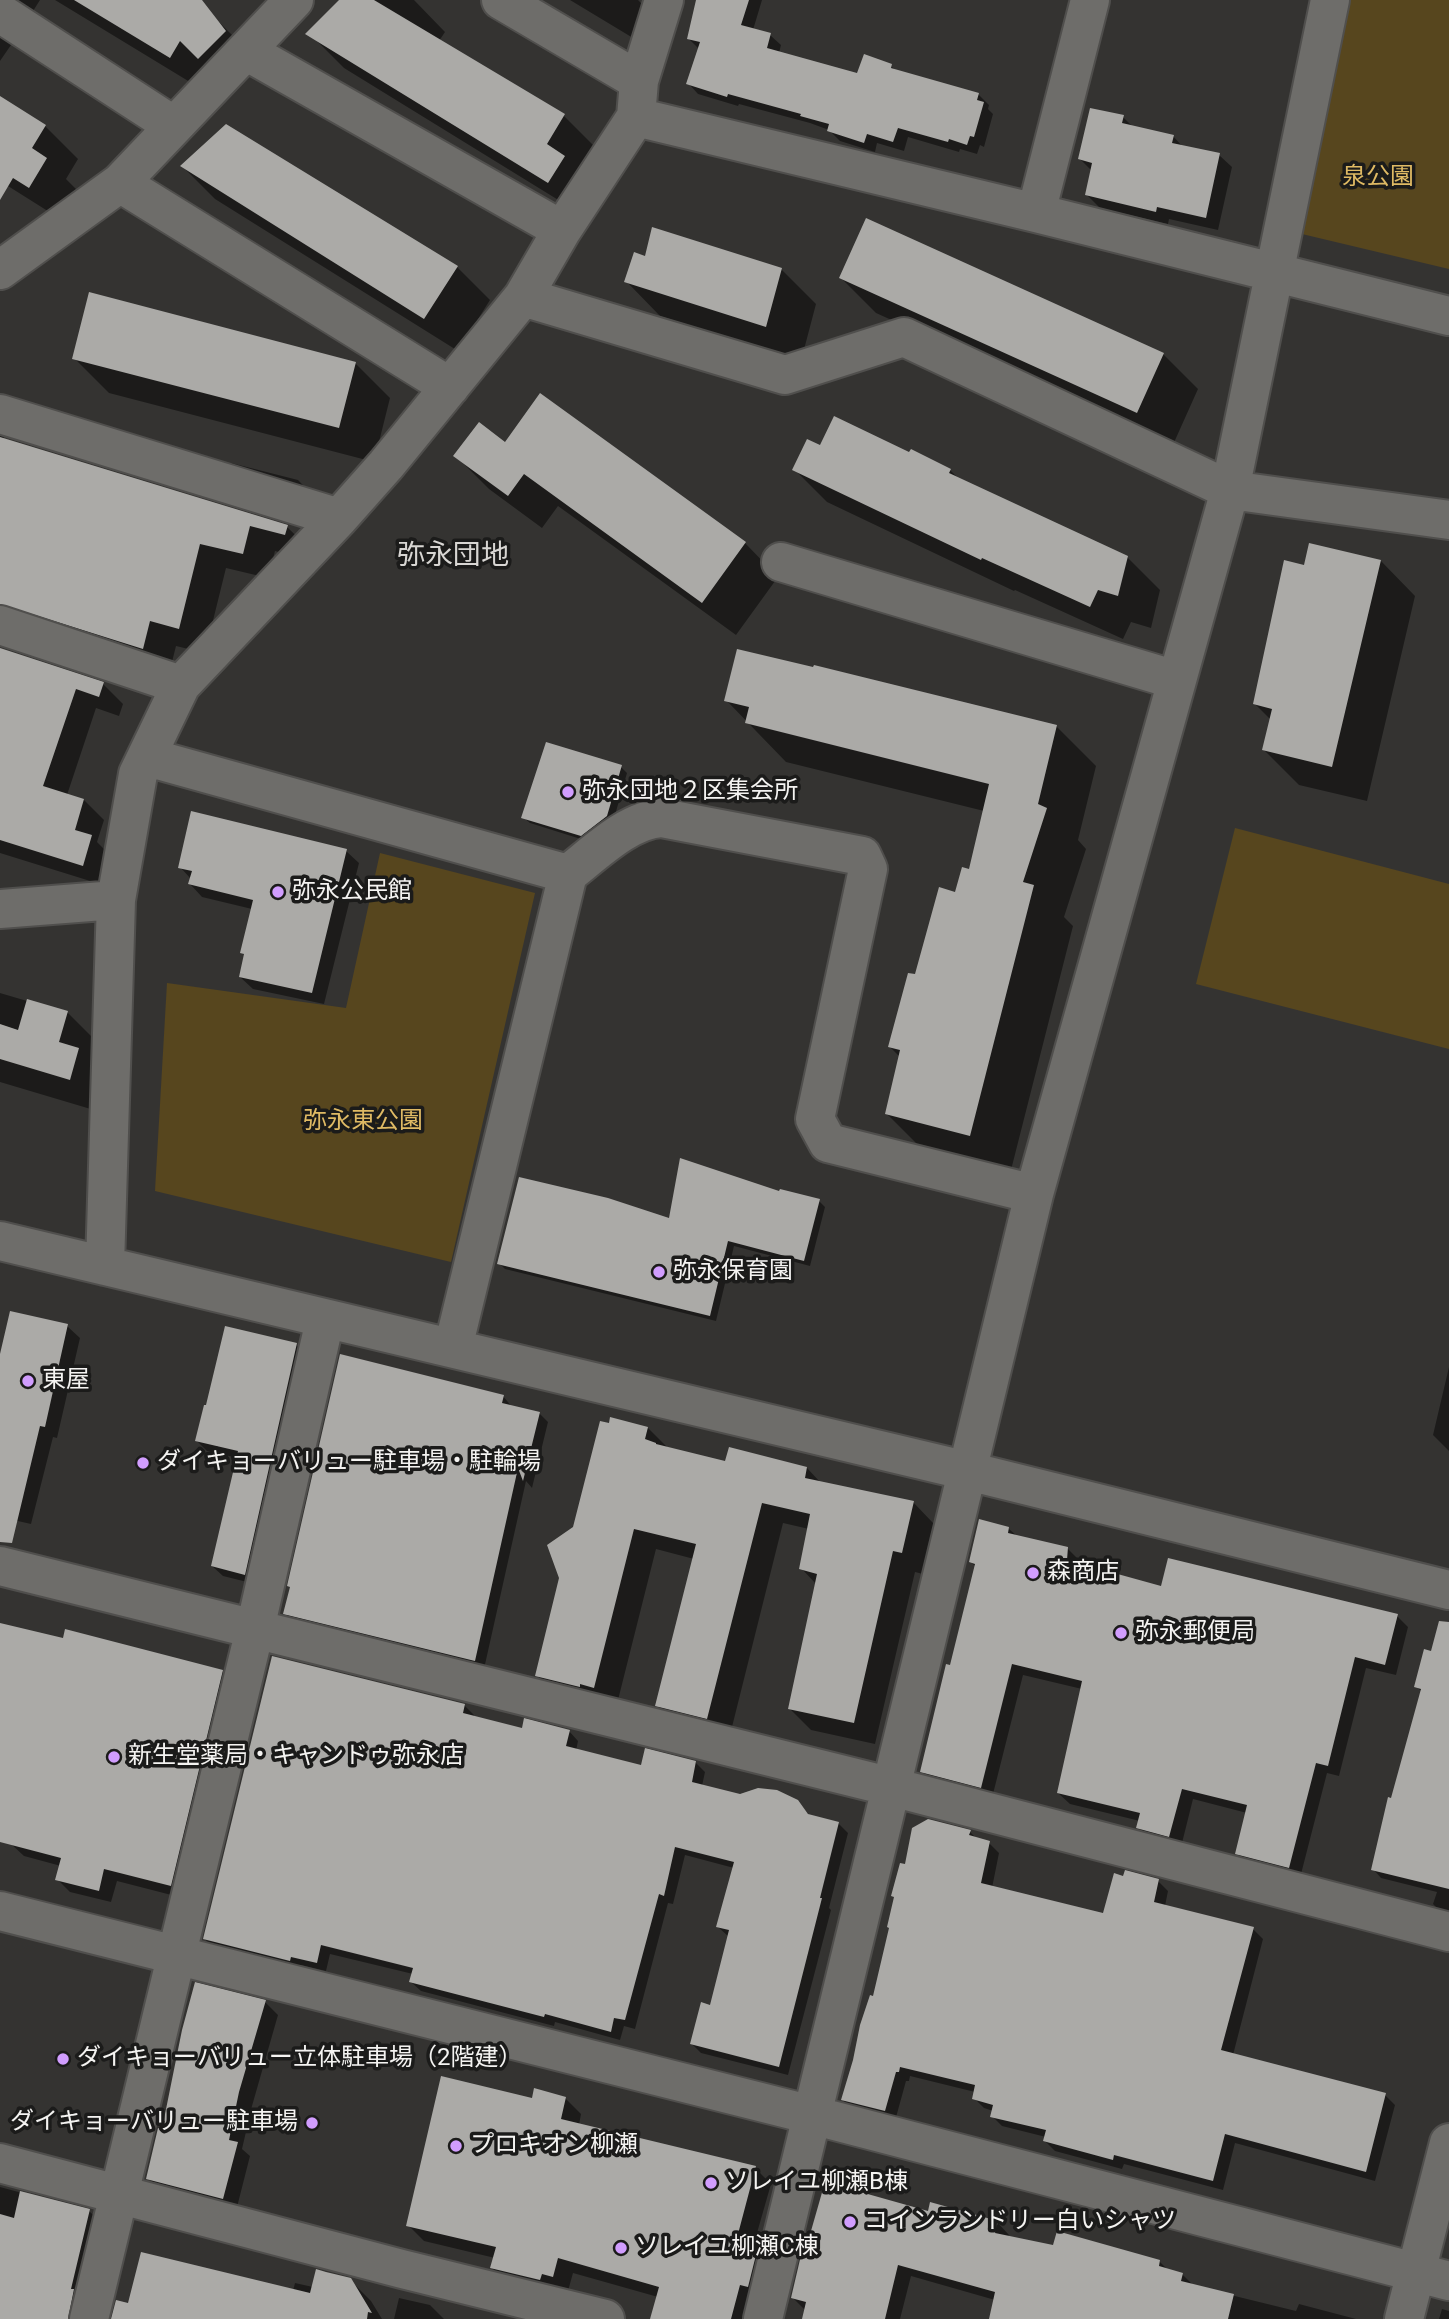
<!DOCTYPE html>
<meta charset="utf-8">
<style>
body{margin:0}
canvas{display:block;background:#343331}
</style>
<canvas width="1449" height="2319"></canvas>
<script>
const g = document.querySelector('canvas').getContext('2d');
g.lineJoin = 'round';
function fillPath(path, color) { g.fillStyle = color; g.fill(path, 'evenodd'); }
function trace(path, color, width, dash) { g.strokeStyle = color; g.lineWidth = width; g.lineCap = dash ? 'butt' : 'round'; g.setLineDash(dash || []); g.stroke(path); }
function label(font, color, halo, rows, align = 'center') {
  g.font = font + ' Roboto,"Noto Sans JP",sans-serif'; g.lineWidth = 7; g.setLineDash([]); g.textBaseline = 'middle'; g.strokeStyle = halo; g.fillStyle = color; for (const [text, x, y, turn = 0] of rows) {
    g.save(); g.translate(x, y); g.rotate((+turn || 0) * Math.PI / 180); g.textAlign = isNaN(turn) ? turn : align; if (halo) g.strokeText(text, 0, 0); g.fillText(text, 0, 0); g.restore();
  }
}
const green = new Path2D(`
 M1345,0H1449V269L1302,234L1296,218Z
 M1235,828L1449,884V1049L1196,984Z
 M380,853L535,893L451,1262L155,1191L167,983L346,1008Z`);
const shadow = new Path2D(`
 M0,0H40L23,27L15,34L11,45L0,61Z
 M55,0H189L209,12L243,46L203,90Z
 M351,0H414L445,32L439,41L564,116L596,148L581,214L344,68L312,36Z
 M570,0H638L648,10L633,38Z
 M709,0H762L753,30L770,35L781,45L779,53L858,75L891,66L897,72L979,95L989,105L988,109L993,114L984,147L980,145L977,154L960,149L959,152L908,137L904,151L877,143L875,152L840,141L829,130L810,123L739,104L738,106L698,94L688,83L699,49L689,39Z
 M0,98L45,126L78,159L66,179L79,192L62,220L0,181Z
 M1123,117L1134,128L1173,136L1183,147L1219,155L1232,167L1218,230L1169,219L1168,224L1100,208L1087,195L1092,171L1080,159Z
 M182,166L457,267L490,300L458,351L215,199Z
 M781,269L816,304L801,361L660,316L626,281Z
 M841,278L1163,354L1198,389L1172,447L876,313Z
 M74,358L355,363L390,398L374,462L109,393Z
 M0,418L4,440L287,527L313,552L311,560L275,551L268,578L226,568L205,653L176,646L169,674L0,616Z
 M505,444L745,543L778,577L736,635L558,506L542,528L489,489L456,456Z
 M821,447L910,454L950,470L961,481L1127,557L1160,590L1151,628L1131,622L1123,639L1015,590L1014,591L827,502L794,469Z
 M231,463L298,480L323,506L252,485Z
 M1381,561L1415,596L1367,801L1299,785L1264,750L1271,720L1255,704L1306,567Z
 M0,650L103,684L123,704L119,716L96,708L67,795L84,800L104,820L97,842L111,856L103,885L0,853Z
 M726,700L1056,726L1096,766L1078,840L1086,849L1064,917L1073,926L1010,1174L927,1154L887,1114L900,1057L890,1047L916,976L956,894L970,871L984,811L786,762Z
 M621,767L627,773L613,822L587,841L530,823L523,817Z
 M346,851L359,863L324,1004L253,989L240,977L245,956L242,952L252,909L202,897L190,884L191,879L180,867Z
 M0,993L68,1013L101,1046L104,1113L0,1082Z
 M781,1193L819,1201L825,1207L810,1266L734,1246L716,1321L505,1269L499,1263Z
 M67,1326L80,1338L57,1438L53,1437L31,1524L0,1517V1362Z
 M296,1345L307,1355L255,1584L223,1576L212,1566L238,1458L207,1451L197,1441Z
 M1449,1367V1451L1433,1435Z
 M503,1396L512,1407L539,1413L548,1422L532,1488L526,1481L484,1669L294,1622L285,1613L291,1588Z
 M648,1428L669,1449L726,1464L807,1468L821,1483L913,1502L934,1524L923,1574L915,1572L875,1744L811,1730L790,1709L816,1584L801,1568L809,1529L783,1523L729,1739L679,1727L657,1705L694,1559L656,1549L616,1708L558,1697L537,1675L574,1528Z
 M1009,1529L1017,1536L1068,1549L1079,1560L1078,1565L1162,1588L1397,1616L1408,1627L1396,1675L1366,1668L1339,1776L1327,1773L1300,1878L1249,1865L1237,1853L1247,1813L1193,1799L1181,1847L1150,1839L1138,1827L1140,1821L1070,1804L1058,1793L1082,1689L1023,1675L992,1798L933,1782L922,1771L951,1667L976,1567L971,1562Z
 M0,1625L64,1640L222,1671L234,1684L183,1898L117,1881L111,1902L70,1892L57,1879L61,1866L24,1856L11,1844L0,1813Z
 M1449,1657V1915L1442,1913L1433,1904L1437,1892L1381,1878L1373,1869L1422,1692L1416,1686Z
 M464,1705L474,1715L473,1718L523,1730L569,1731L578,1741L576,1751L642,1767L695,1762L705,1772L702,1786L740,1796L797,1801L810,1816L838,1823L848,1833L829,1908L831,1910L788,2075L701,2053L692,2044L711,2007L729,1937L718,1927L734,1868L685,1855L673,1904L668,1903L635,2029L624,2026L620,2040L555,2022L554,2026L421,1991L411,1982L413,1974L330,1954L326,1971L301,1965L299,1970L214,1949L205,1939Z
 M970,1832L978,1840L989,1843L999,1853L992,1888L1105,1915L1158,1881L1168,1891L1165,1906L1253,1929L1263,1939L1233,2055L1385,2095L1395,2105L1375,2181L1235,2143L1223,2190L1124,2164L1122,2169L1055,2151L1045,2141L1046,2137L1002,2126L992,2116L993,2111L984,2108L974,2098L975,2092L910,2076L909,2081H906L895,2121L853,2110L843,2100L874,1998L906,1866Z
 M265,2002L278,2015L252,2106L242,2149L250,2156L236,2211L161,2191L148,2178Z
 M565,2098L581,2114L579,2125L755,2168L771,2184L755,2240L775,2257L750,2319H653L658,2297L573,2273L568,2291L508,2283L492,2268L495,2258L424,2241L408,2225L533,2100Z
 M0,2187L89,2211L110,2231L91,2319H0Z
 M929,2213L997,2222L1009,2235L1008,2237L1054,2247L1159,2261L1169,2271L1182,2274L1194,2286L1296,2311L1299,2304L1356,2319H991L995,2300L911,2276L900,2319H804L806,2311L792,2297Z
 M350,2280L371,2301L382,2319H113L129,2305L293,2291L295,2283L313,2287Z
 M399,2298L430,2305L444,2319H394Z
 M1442,2309L1449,2311V2319H1439Z`);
const building = new Path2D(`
 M74,0H202L226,31L198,59L180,41L170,58Z
 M339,0H374L565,114L547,144L565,156L548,183L305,34Z
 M696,0H749L741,25L771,33L767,48L857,73L864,54L892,64L891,68L979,93L977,100L984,102L974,137L970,136L967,145L949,139L948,142L898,128L893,142L867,134L864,143L827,131L829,124L800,116L801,114L728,94L727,97L686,84L700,42L687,39Z
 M0,96L46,125L32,148L47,158L29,188L13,178L0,200Z
 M1090,108L1124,115L1122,123L1174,135L1172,143L1220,153L1206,218L1157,207L1156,212L1085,195L1092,163L1078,159Z
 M226,124L458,266L424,319L180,166Z
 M866,218L1164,353L1137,413L839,278Z
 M652,227L782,268L766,327L624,282L634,252L645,256Z
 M89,292L356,362L339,428L72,359Z
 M540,393L746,542L702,603L524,474L508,496L453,456L479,422L505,442Z
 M834,416L909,452L911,449L951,469L949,473L1128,556L1118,596L1098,590L1090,607L982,558L981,560L792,470L807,439L820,445Z
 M0,437L288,525L285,535L250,526L243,554L200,544L179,629L150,621L143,649L0,604Z
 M1309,543L1381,560L1332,767L1262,750L1272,709L1253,704L1284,560L1304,565Z
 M0,648L104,682L99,697L76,689L43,786L84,799L75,830L92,835L83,866L0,840Z
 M737,649L813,667L814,665L1057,725L1038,804L1047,808L1023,882L1034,885L970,1136L885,1114L900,1050L888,1047L908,973L915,974L939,887L955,892L962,867L969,869L989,784L745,723L749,707L724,701Z
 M546,742L622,765L607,816L581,836L521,818Z
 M191,811L347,849L312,993L239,977L244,954L240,953L253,900L188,884L192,871L178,868Z
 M27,999L68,1011L59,1042L79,1048L70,1080L0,1059V1024L18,1030Z
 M680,1158L779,1191L780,1189L820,1199L804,1261L728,1241L710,1316L497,1264L519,1177L608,1198L669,1218Z
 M10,1311L68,1324L45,1427L40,1426L12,1543L0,1542V1354Z
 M225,1326L297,1343L245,1575L211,1566L238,1451L195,1441L204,1405H206Z
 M340,1354L504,1395L502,1403L540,1412L523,1481L518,1468L475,1661L283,1614L290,1587L287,1586Z
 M610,1417L648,1427L645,1439L656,1443V1444L725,1461L729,1447L807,1467L805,1478L914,1501L902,1553L893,1551L854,1723L788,1709L817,1574L799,1569L810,1514L762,1503L707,1719L655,1706L696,1544L634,1529L594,1688L580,1684V1687L535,1676L559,1578L547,1545L573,1527L600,1421L609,1423Z
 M979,1519L1009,1527L1008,1533L1068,1547L1067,1560L1161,1586L1168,1558L1398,1614L1385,1665L1355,1657L1328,1766L1316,1763L1289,1868L1235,1854L1247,1805L1182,1789L1169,1837L1136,1828L1140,1813L1057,1793L1082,1681L1012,1664L981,1788L920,1772L946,1664L950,1665L975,1564L969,1562Z
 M1439,1621L1449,1622V1889L1371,1870L1388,1797L1391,1798L1421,1689L1414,1687L1424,1649L1431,1651Z
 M0,1623L63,1638L65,1629L223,1670L171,1886L104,1869L99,1891L55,1880L61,1858L0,1842Z
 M272,1656L465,1704L463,1713L522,1728L524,1718L570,1730L566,1746L641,1765L645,1748L696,1761L692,1782L740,1794L758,1788L777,1790L798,1800L808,1814L839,1822L820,1898H822L779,2067L690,2044L701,2002L710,2005L729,1930L716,1927L734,1862L675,1847L664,1896L659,1894L625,2020L614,2018L611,2032L545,2014L544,2017L409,1982L413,1968L321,1945L317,1963L291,1957L290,1961L203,1939Z
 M928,1819L971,1830L969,1835L990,1841L981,1883L1103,1913L1114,1873L1123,1876L1125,1870L1159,1879L1154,1902L1254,1927L1221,2050L1386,2093L1366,2172L1225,2134L1213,2181L1114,2155L1113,2160L1043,2141L1046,2130L990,2117L993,2105L972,2099L975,2085L900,2067L899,2072H896L885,2111L841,2100L853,2060L860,2025L870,1995L873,1996L889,1928L887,1927L894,1897L891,1896L900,1863L905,1864L912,1828Z
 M195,1982L266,2000L239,2092L229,2140L238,2142L223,2199L146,2179L158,2128L162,2129L182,2030Z
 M441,2076L532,2098L534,2088L566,2097L561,2119L756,2166L738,2234L760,2239L748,2287L740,2285L731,2319H650L659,2287L558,2258L553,2277L542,2274L540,2280L490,2268L496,2247L406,2226Z
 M825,2182L928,2211L930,2202L998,2221L995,2233L1053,2245L1057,2231L1160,2260L1159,2266L1183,2273L1181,2281L1234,2294L1228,2319H989L995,2292L898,2265L885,2319H802L806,2302L791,2298L802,2251L805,2252Z
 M20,2191L90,2209L71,2289H74L68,2319H0V2214L14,2218Z
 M141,2252L310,2293L316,2269L326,2272L351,2278L372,2313L368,2312L367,2319H111L116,2300L128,2303Z`);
const minor = new Path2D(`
 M501,0L639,81
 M0,13L174,126
 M246,51L562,230
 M636,117L1036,213L1449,316
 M120,183L450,387
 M1036,213L1090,0
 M0,270L120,183L294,0
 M523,297L785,375L904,337L1230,490L1449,520
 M0,414L339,518
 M781,562L1176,680
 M0,625L181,685
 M147,757L568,874L453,1348
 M568,874C594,854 629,819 662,818L862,856L868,869L815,1119L828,1143L1034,1194
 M0,909L116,900
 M0,1241L968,1471L1449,1590
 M105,1266L116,900L138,774L181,685L339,518L386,465L523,297L562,230L636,117L639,81L664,0
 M0,1566L892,1787L1449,1932
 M0,1911L812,2115L1449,2281
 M0,2163L402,2269L605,2319
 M89,2319L255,1629L325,1320
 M763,2319L1034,1194L1230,490L1330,0
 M1404,2319L1449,2143`);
const markers = [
 [568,792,7,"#d19dfe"],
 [278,892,7,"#d19dfe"],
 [659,1272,7,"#d19dfe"],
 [28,1381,7,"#d19dfe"],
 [143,1463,7,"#d19dfe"],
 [1033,1573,7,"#d19dfe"],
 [1121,1633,7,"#d19dfe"],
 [114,1757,7,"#d19dfe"],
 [63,2059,7,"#d19dfe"],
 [312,2123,7,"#d19dfe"],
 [456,2146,7,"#d19dfe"],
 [711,2183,7,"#d19dfe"],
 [850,2222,7,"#d19dfe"],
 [621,2248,7,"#d19dfe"]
];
const parkNames = [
 ["泉公園",1378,178],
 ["弥永東公園",363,1122]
];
const poiNames = [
 ["弥永団地２区集会所",582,792],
 ["弥永公民館",292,892],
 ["弥永保育園",673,1272],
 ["東屋",42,1381],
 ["ダイキョーバリュー駐車場・駐輪場",157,1463],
 ["森商店",1047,1573],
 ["弥永郵便局",1135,1633],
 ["新生堂薬局・キャンドゥ弥永店",128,1757],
 ["ダイキョーバリュー立体駐車場（2階建）",77,2059],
 ["ダイキョーバリュー駐車場",298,2123,"right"],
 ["プロキオン柳瀬",470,2146],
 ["ソレイユ柳瀬B棟",725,2183],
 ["コインランドリー白いシャツ",864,2222],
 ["ソレイユ柳瀬C棟",635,2248]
];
const quarterNames = [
 ["弥永団地",453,557]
];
fillPath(green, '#57461e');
fillPath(shadow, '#0007');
fillPath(building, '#abaaa7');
trace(minor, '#504f4d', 42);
trace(minor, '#6e6d6a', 38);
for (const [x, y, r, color] of markers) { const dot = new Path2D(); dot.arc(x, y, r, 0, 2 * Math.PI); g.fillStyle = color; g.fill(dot); trace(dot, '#1b1b1a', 2.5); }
label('24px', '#dfba64', '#1b1b1a', parkNames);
label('24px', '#f4f3f1', '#1b1b1a', poiNames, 'left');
label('28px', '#d8d6d3', '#1b1b1a', quarterNames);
</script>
